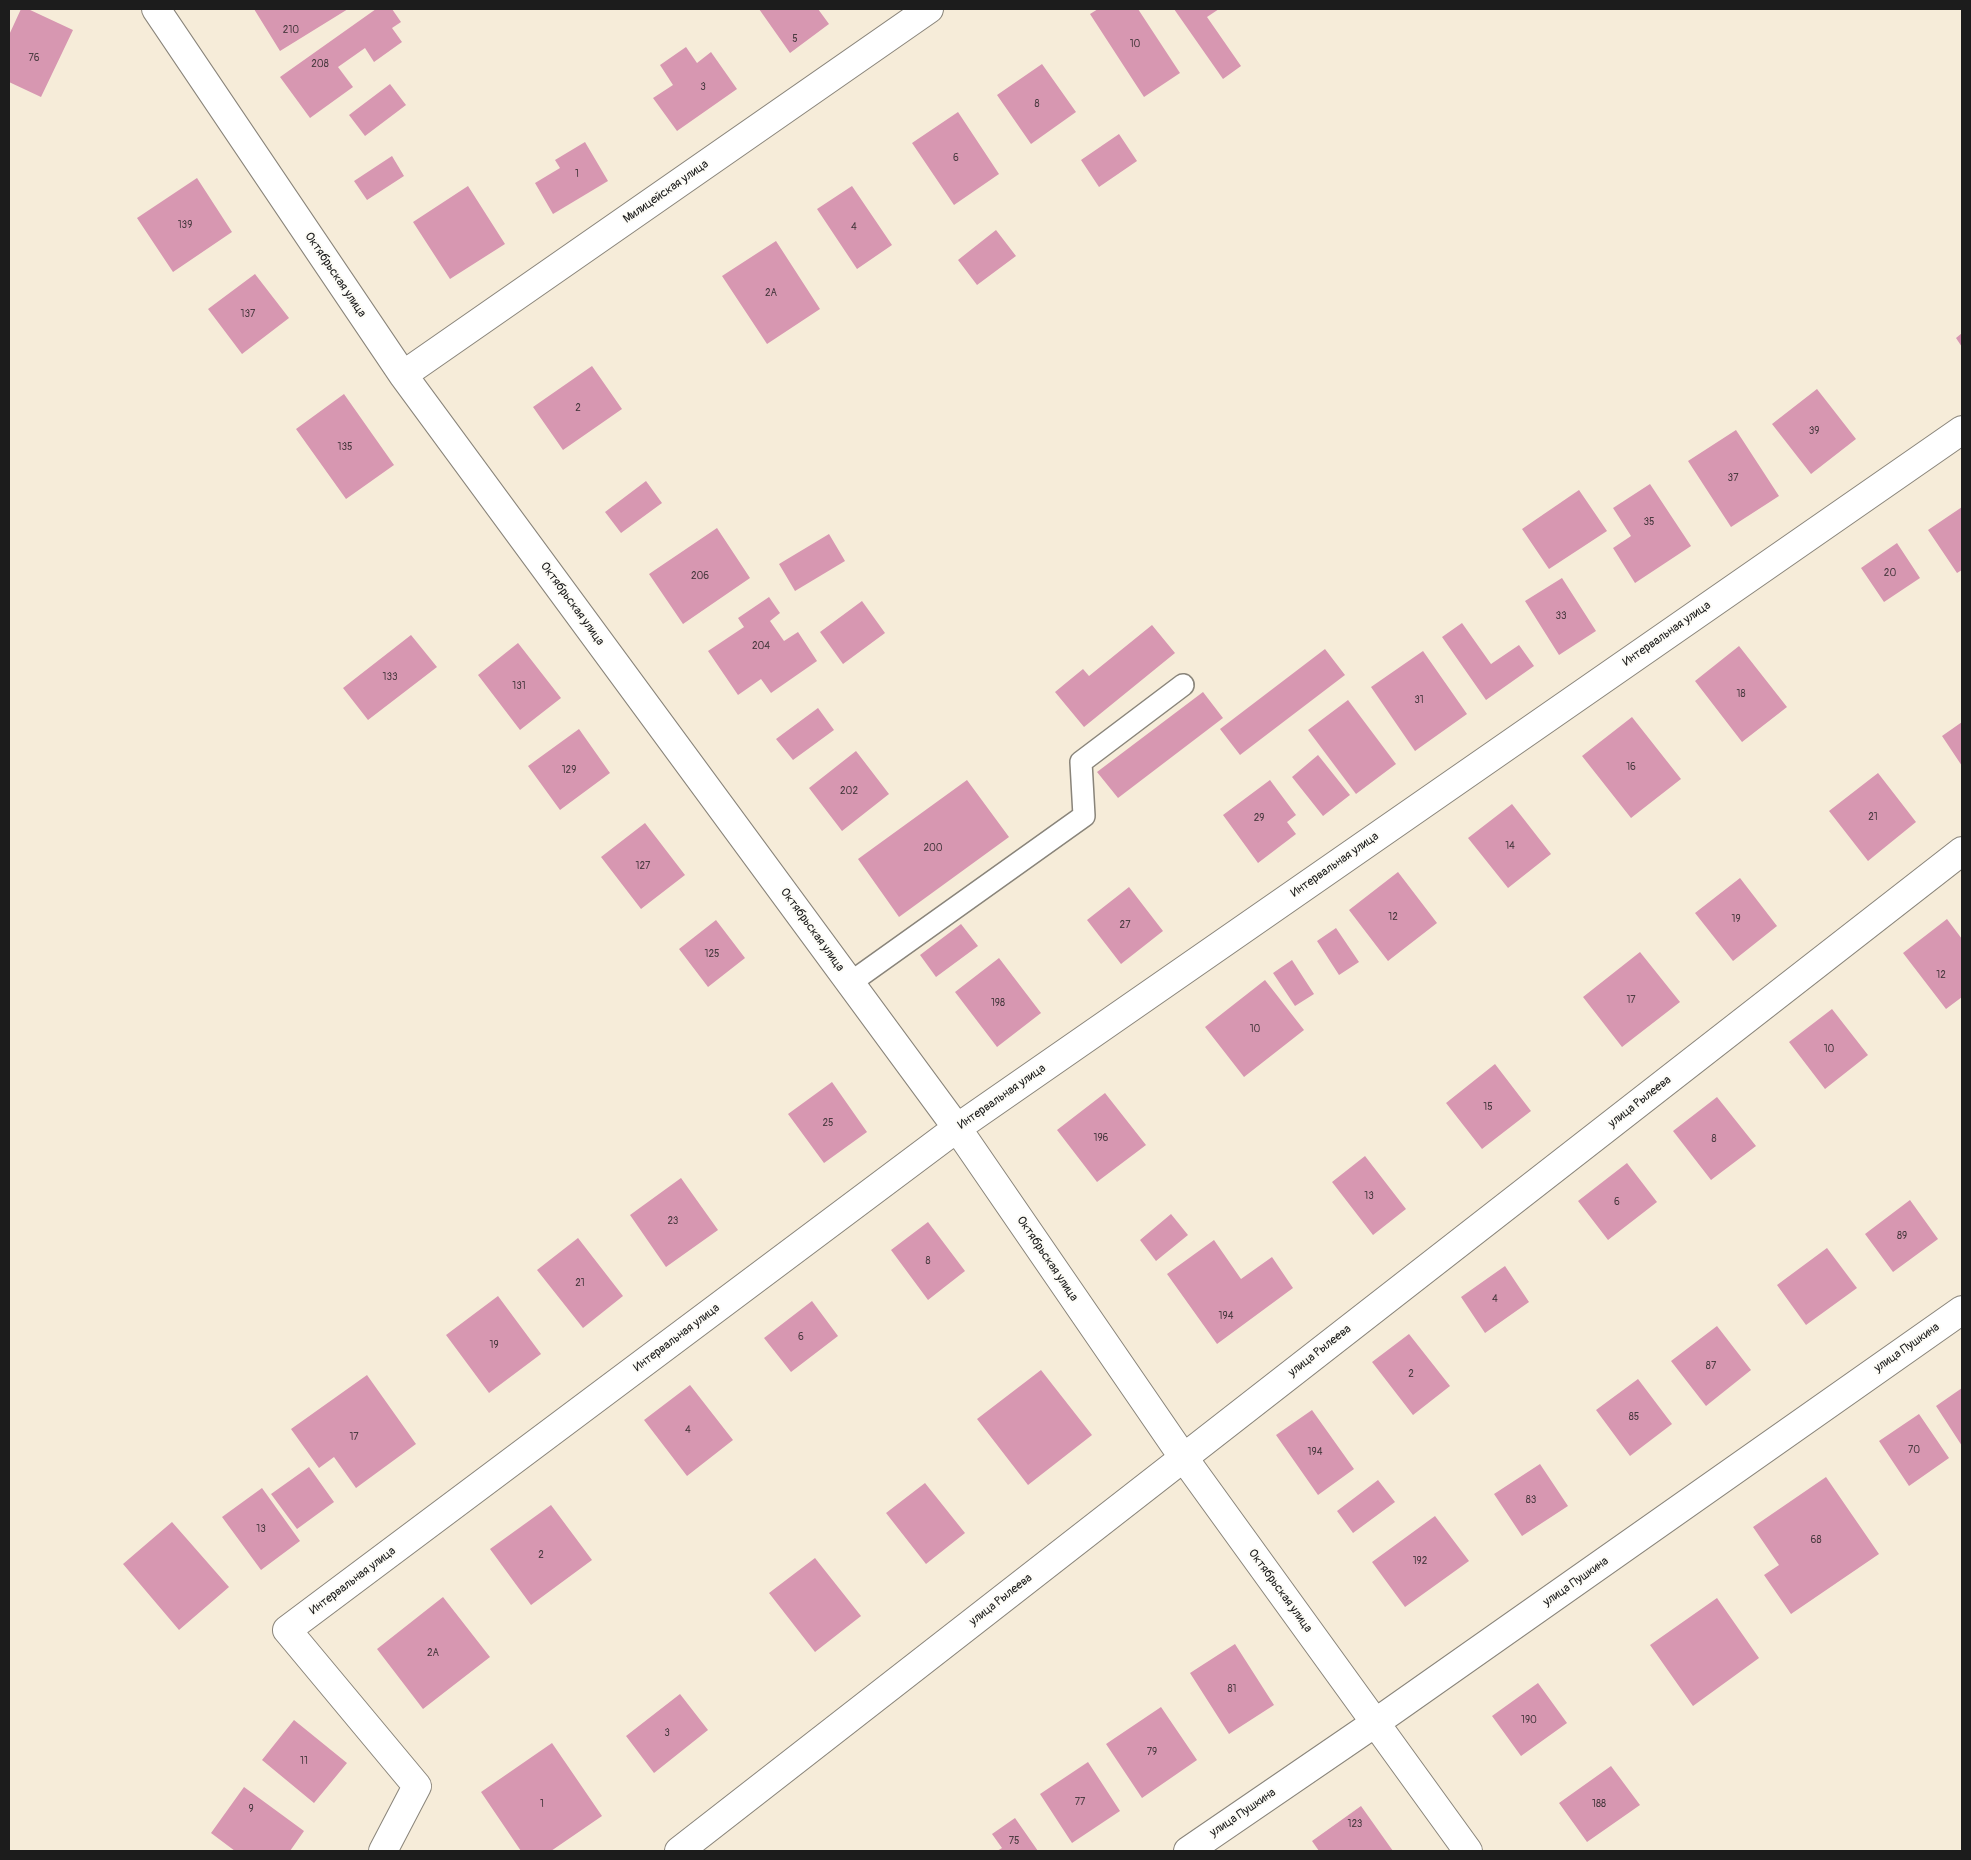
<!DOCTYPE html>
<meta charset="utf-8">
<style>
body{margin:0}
#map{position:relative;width:1971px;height:1860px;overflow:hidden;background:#f6ecd9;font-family:Pangolin,sans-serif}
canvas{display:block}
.frame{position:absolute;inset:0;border:10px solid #1c1c1c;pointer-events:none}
</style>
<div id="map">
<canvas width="1971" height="1860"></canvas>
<div class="frame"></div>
</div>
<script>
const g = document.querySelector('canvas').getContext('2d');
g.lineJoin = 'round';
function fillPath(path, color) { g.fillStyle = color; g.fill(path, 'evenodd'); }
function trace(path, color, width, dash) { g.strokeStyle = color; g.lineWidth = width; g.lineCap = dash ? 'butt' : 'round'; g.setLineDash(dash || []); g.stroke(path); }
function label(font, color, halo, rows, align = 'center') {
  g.font = font + ' Pangolin,sans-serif'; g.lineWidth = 4; g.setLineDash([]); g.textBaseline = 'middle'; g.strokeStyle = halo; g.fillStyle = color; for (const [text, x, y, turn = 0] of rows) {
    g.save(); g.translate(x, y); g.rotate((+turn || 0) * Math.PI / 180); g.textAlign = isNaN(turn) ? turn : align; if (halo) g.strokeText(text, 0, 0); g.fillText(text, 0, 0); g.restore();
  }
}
const building = new Path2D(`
 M21,9H28L73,30L41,97L9,82V35Z
 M254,9H348L280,51Z
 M376,9H392L401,22L392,28L402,42L374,62L365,48L338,67L353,87L310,118L280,77Z
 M759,9H818L829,24L790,53Z
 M1098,9H1138L1180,73L1144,97L1090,14Z
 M1174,9H1219L1207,17L1241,66L1223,79Z
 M686,47L697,63L711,52L737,89L677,131L653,98L673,85L660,65Z
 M1042,64L1076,112L1031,144L997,95Z
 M390,84L406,105L365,136L349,115Z
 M958,112L999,174L954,205L912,143Z
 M1119,134L1137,161L1099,187L1081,160Z
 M585,142L608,181L553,214L535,183L560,168L555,160Z
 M392,156L404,176L367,200L354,181Z
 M197,178L232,232L173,272L137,218Z
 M468,186L505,244L450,279L413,222Z
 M852,186L892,245L857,269L817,209Z
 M996,230L1016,256L977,285L958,260Z
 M776,241L820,309L767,344L722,276Z
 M255,274L289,318L242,354L208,309Z
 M1962,333V347L1956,338Z
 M592,366L622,409L563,450L533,407Z
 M1817,389L1856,439L1811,474L1772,424Z
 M344,394L394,465L346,499L296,429Z
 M1736,430L1779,496L1731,527L1688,461Z
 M646,481L662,503L621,533L605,512Z
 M1650,484L1691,546L1635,583L1613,548L1631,536L1613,508Z
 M1579,490L1607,531L1549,569L1522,529Z
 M1962,507V570L1957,573L1928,530Z
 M717,528L750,578L683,624L649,574Z
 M829,534L845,561L795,591L779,564Z
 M1897,543L1920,578L1884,602L1861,568Z
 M1562,578L1596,631L1559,655L1525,601Z
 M769,597L780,613L770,621L784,641L798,632L817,661L771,693L761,679L738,695L708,651L744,627L738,618Z
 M862,601L885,633L843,664L820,632Z
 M1462,623L1491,664L1519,645L1534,666L1486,700L1442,637Z
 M1152,625L1175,653L1084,727L1055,692L1083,669L1089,676Z
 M411,635L437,667L368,720L343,688Z
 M518,643L561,698L520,730L478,675Z
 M1739,646L1787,707L1742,742L1695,681Z
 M1325,649L1345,675L1240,755L1220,729Z
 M1423,651L1467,714L1415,751L1371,687Z
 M1203,692L1223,718L1118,798L1097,772Z
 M1348,700L1396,764L1356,794L1308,730Z
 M818,708L834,730L793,760L776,739Z
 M1632,717L1681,779L1631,818L1582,756Z
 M1962,722V766L1942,736Z
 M579,729L610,773L560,810L528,766Z
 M856,751L889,794L842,831L809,788Z
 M1318,755L1350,795L1323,816L1292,777Z
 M1878,773L1916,822L1868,861L1829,811Z
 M967,780L1009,837L899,917L858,859Z
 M1270,780L1296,815L1287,822L1296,834L1258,863L1223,815Z
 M1512,804L1551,854L1508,888L1468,838Z
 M645,823L685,875L641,909L601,857Z
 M1398,872L1437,923L1388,961L1349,910Z
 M1740,878L1777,926L1733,961L1695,913Z
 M1129,887L1163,931L1121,964L1087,920Z
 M1947,919L1962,939V997L1946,1009L1903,953Z
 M716,920L745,958L708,987L679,949Z
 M961,924L978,946L936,977L920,955Z
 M1336,928L1359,962L1339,975L1317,941Z
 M1640,952L1680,1002L1622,1047L1583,997Z
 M999,958L1041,1013L997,1047L955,992Z
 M1292,960L1314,994L1295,1006L1273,973Z
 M1265,980L1304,1030L1244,1077L1205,1027Z
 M1832,1009L1868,1055L1825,1089L1789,1042Z
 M1495,1064L1531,1111L1482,1149L1446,1103Z
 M832,1082L867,1132L824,1163L788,1114Z
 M1105,1093L1146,1145L1097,1182L1057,1130Z
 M1717,1097L1756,1146L1711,1180L1673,1131Z
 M1365,1156L1406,1209L1373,1235L1332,1182Z
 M1627,1163L1657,1202L1608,1240L1578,1201Z
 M681,1178L718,1230L666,1267L630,1215Z
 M1910,1200L1938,1239L1893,1272L1865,1234Z
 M1171,1214L1188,1235L1156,1261L1140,1240Z
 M928,1222L965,1271L928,1300L891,1250Z
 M578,1238L623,1296L583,1328L537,1270Z
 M1214,1240L1241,1279L1272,1257L1293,1288L1217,1344L1167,1274Z
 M1827,1248L1857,1288L1806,1325L1777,1285Z
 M1505,1266L1529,1302L1485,1333L1461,1297Z
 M498,1296L541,1354L489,1393L446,1335Z
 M812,1301L838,1336L791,1372L764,1338Z
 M1717,1326L1751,1370L1706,1406L1671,1361Z
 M1409,1334L1450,1386L1413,1415L1372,1362Z
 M1041,1370L1092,1435L1028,1485L977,1419Z
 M367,1375L416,1444L356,1488L334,1457L319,1468L291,1429Z
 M1638,1379L1672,1424L1630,1456L1596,1410Z
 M690,1385L733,1440L687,1476L644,1420Z
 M1962,1388V1446L1936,1406Z
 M1312,1410L1354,1469L1318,1495L1276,1435Z
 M1919,1414L1949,1458L1909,1486L1879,1441Z
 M1540,1464L1568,1506L1522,1536L1494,1494Z
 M309,1467L334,1502L297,1529L271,1494Z
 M1826,1477L1879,1554L1791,1614L1764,1575L1779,1565L1753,1527Z
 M1378,1480L1395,1502L1353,1533L1337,1511Z
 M925,1483L965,1533L926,1564L886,1513Z
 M262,1488L300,1541L261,1570L222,1517Z
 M551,1505L592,1560L531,1605L490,1549Z
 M1435,1516L1469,1561L1405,1607L1372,1562Z
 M172,1522L229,1587L179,1630L123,1564Z
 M815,1558L861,1616L815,1652L769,1593Z
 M443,1597L490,1657L423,1709L377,1649Z
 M1717,1598L1759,1658L1693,1706L1650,1645Z
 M1235,1644L1274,1705L1229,1734L1190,1673Z
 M1538,1683L1567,1723L1521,1756L1492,1716Z
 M680,1694L708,1730L654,1773L626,1736Z
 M1161,1707L1197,1760L1142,1798L1106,1744Z
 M294,1720L347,1763L314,1803L262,1760Z
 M552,1743L602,1816L551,1851H521L481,1792Z
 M1088,1762L1120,1811L1072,1843L1040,1794Z
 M1611,1766L1640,1805L1587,1842L1559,1803Z
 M244,1787L304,1831L290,1851H235L211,1833Z
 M1361,1806L1393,1851H1319L1312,1841Z
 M1015,1818L1038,1851H997L1002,1848L992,1834Z`);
const lane = new Path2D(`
 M850,983L1084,816L1081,762L1183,685`);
const street = new Path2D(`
 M156,9L403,375L957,1128L1183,1457L1468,1851
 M403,375L929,9
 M383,1851L417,1786L287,1630L957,1128L1962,430
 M679,1851L1962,851
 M1188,1851L1375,1723L1962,1310`);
const numberNames = [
 ["210",291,30],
 ["5",795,39],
 ["10",1135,44],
 ["76",34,58],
 ["208",320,64],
 ["3",703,87],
 ["8",1037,104],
 ["6",956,158],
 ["1",577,174],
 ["139",185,225],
 ["4",854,227],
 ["2А",771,293],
 ["137",248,314],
 ["2",578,408],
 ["39",1814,431],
 ["135",345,447],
 ["37",1733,478],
 ["35",1649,522],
 ["20",1890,573],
 ["206",700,576],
 ["33",1561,616],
 ["204",761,646],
 ["133",390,677],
 ["131",519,686],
 ["18",1741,694],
 ["31",1419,700],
 ["16",1631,767],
 ["129",569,770],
 ["202",849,791],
 ["21",1873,817],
 ["29",1259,818],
 ["14",1510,846],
 ["200",933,848],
 ["127",643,866],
 ["12",1393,917],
 ["19",1736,919],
 ["27",1125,925],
 ["125",712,954],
 ["12",1941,975],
 ["17",1631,1000],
 ["198",998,1003],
 ["10",1255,1029],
 ["10",1829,1049],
 ["15",1488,1107],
 ["25",828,1123],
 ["196",1101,1138],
 ["8",1714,1139],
 ["13",1369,1196],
 ["6",1617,1202],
 ["23",673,1221],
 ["89",1902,1236],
 ["8",928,1261],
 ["21",580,1283],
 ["4",1495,1299],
 ["194",1226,1316],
 ["6",801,1337],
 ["19",494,1345],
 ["87",1711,1366],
 ["2",1411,1374],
 ["85",1634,1417],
 ["4",688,1430],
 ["17",354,1437],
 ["70",1914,1450],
 ["194",1315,1452],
 ["83",1531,1500],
 ["13",261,1529],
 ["68",1816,1540],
 ["2",541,1555],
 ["192",1420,1561],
 ["2А",433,1653],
 ["81",1232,1689],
 ["190",1529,1720],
 ["3",667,1733],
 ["79",1152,1752],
 ["11",304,1761],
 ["77",1080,1802],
 ["1",542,1804],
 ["188",1599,1804],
 ["9",251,1809],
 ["123",1355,1824],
 ["75",1014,1841]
];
const streetNames = [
 ["Милицейская улица",666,192,-35],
 ["Октябрьская улица",335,275,56],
 ["Октябрьская улица",572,604,54],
 ["Интервальная улица",1667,634,-35],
 ["Интервальная улица",1335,865,-35],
 ["Октябрьская улица",812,930,54],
 ["Интервальная улица",1002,1097,-35],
 ["улица Рылеева",1640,1102,-38],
 ["Октябрьская улица",1047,1259,56],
 ["Интервальная улица",677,1338,-37],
 ["улица Пушкина",1907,1348,-35],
 ["улица Рылеева",1320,1351,-38],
 ["Интервальная улица",353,1581,-37],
 ["улица Пушкина",1576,1582,-35],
 ["Октябрьская улица",1280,1591,54],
 ["улица Рылеева",1001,1600,-38],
 ["улица Пушкина",1243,1813,-34]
];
fillPath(building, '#d797b1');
trace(lane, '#89847a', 24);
trace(street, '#89847a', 30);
trace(lane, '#fff', 21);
trace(street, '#fff', 28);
label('10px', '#4b3b41', null, numberNames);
label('12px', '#1c1c1c', '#fdfcf7', streetNames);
</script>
